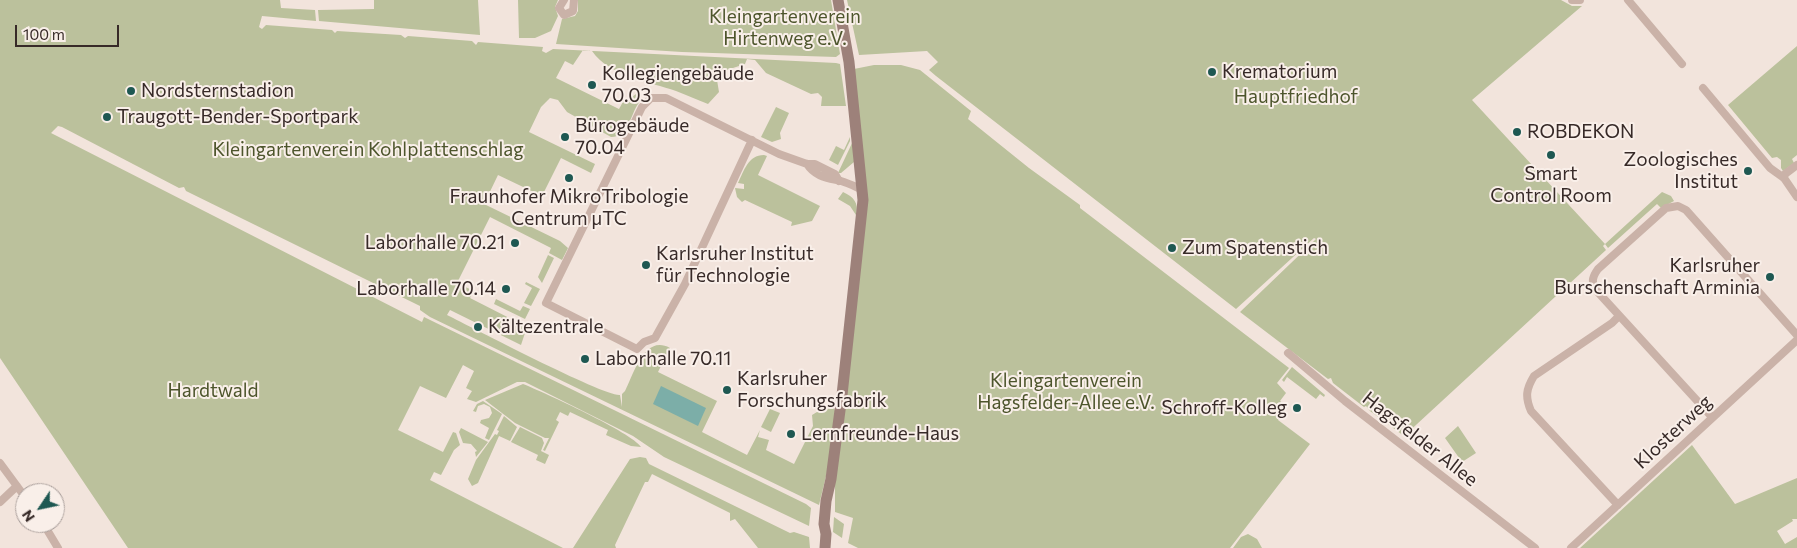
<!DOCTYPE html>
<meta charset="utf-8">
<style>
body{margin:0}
#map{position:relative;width:1797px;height:548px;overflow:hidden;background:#f2e4dc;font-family:Commissioner,sans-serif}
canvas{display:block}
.north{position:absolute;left:15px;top:483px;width:50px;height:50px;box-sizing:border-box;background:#f9efe9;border:1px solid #aba09c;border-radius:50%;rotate:236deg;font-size:14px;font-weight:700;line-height:20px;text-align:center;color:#372a28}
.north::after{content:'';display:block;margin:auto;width:18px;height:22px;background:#1e5852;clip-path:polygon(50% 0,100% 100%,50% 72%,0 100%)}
.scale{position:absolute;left:15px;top:25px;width:104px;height:22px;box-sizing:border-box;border:2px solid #372a28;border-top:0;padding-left:6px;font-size:15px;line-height:18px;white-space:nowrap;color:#372a28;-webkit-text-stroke:4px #f9efe9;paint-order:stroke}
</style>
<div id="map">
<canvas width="1797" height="548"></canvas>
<div class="north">N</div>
<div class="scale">100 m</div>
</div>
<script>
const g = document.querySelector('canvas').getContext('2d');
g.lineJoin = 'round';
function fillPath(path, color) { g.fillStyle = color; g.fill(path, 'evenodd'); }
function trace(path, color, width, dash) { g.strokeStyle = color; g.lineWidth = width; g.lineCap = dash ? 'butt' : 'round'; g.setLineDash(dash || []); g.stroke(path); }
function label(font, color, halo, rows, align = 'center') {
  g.font = font + ' Commissioner,sans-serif'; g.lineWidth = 4; g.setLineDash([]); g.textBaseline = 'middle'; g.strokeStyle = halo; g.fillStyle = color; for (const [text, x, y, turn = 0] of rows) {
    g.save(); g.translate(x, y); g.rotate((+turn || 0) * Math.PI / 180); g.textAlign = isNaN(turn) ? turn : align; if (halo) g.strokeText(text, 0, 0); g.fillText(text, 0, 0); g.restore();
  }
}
const green = new Path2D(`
 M0,0H280L281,8L315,10L316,21L262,16L259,27L262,29L266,25L332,30L335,33L337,31L401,35L405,38L408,36L472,41L476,45L478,42L543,47L542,51L546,53L553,49L836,63L840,64L846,106H821L822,97L818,93L811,94L766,73L755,60L747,59L745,64L727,70L717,80L719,92L708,104C697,100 687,95 676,91C650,82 609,76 592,51L583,50L573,65L565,61L556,78L619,109L624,100H628L636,94L641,100C630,112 630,137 611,137L567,112L558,100L550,98L541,107L529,132L595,164L591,173L561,158L542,196L498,175L484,204L560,241L568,248L562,260L549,253L551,248L490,217L457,283L474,291L470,298L527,327L521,345L450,310L447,315C471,327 605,397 620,395L622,407V394L625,391C634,374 644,334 670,348L658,372L717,401L702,432L747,455L760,430L758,437L769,440L766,450L794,464L813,426L812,415L822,409L834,408L835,411L829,464L819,505L430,317L420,310V306L186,191L184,187L179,188L62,127L58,126L51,133L422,322L424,317L806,504L811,508L809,526L664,457L633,436L525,382H517L476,402L467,399L472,391L466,388L474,371L463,365L446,398L420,386L398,430L443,452L453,432L456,433L460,445L454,450L441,475L434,472L430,480L563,548H128L0,358Z
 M374,0H478L480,35L319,21L318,10L374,9Z
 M518,0H558L555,7L558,16L551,31L535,38H519Z
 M578,0H831L840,54L836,57L682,52L556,44L562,19L575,16L578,11Z
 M847,0H1561L1572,6H1582L1472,100L1605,244L1662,192L1671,196L1674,201L1661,208L1657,204L1608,248L1605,244L1603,246L1606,250L1404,436L1370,411L1366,406L1364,407L1333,383L1331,378L1328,379L1240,312L1316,239L1314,238L1236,309L936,76L929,70L938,62L927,51L859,55Z
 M1797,46V155L1792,159L1794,163L1783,171L1781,168V160L1777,157L1772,158L1728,105Z
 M901,65L920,70L971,111L968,119L1029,168L1080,205V208L1289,368L1277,383L1286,393L1280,401L1287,406L1278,420L1310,444L1230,548H858L848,543L853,518L835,512V475L867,200L854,69L874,65Z
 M776,107L789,113L780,133L781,139L772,142L761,137Z
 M850,137V141L838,165L829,160L836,146L844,150Z
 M853,141L854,162L841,173H838Z
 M764,155L767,156L758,175L820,206L812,221L791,226L792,222L745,200L742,202L737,197L735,188L744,189V184L738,183C744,171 748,155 764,155Z
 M843,192C854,197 859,203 856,215L850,206L838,199Z
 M548,255L554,258L542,283L538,277Z
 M526,282L540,289L531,306L524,303L532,288L525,284Z
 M496,299L520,311L523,306L530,309L525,319L494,304Z
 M1292,367L1325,395L1324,397L1320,394L1316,399L1287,377L1284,382L1282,380Z
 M523,384C543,392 633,433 641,447L631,446L606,435L608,430L570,412L568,416L560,412L556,420L559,422L545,451L543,450L549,438H545L515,423L485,400Z
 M483,401L502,414L489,440L485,438L489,428L480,423L481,420L489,418L492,413L490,407L484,404L478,406L476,412L473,411L477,404Z
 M770,409L780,413L771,432L761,427Z
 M504,416L517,427L510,441L499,436L478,483L472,486L468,479L476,460L495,434L497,435L499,431L497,430Z
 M1458,426L1476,453L1462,462L1445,438Z
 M520,427L542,438L544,443L541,451L549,455L545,464L536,460L538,455L511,442Z
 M461,428L488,442L476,457L475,452L477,451L471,444L463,443L459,432Z
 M1692,445L1735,504L1797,478V519H1792L1793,521L1777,531L1785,544L1797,537V548H1580Z
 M640,457L646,458L649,464L790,533L794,532L809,537L810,548H758L735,519L730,521V513L652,474L648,482H645L615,545L616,548H573L630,459Z
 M834,517L844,524L842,538L833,532Z
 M1248,534L1257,539L1262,548H1233L1241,537Z`);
const water = new Path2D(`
 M661,386L706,408L698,426L653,404Z`);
const street = new Path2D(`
 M564,0L559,8L564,15L573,11L574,0
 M1572,0H1580
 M1628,0L1682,64
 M1703,88L1770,168L1784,178
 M752,140L685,284L655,338L644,342L637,349L546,303L642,107L651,98H666L779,154L807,164H815L835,174L839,181
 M807,164C815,177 828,178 841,181C848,183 856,187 863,190
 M1784,178L1797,197
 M1784,178L1785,174L1797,165
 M1288,353L1345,401L1535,548
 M1712,417L1595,289C1591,281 1593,276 1598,269L1666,208L1678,206L1686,210L1797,335
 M0,463L25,497
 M0,502L17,486
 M1618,505L1531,411C1525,397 1526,389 1534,376L1612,323L1619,316
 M43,523L58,548
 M1571,548L1797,340`);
const secondary = new Path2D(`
 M825,548L826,534L824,524L826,501L831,479L842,395L863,200L849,62L838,0`);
const markers = [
 [1212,72,5,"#1e5852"],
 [592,85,5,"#1e5852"],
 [131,91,5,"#1e5852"],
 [107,117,5,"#1e5852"],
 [1517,132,5,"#1e5852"],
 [565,137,5,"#1e5852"],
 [1551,155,5,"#1e5852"],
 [1748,171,5,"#1e5852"],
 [569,178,5,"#1e5852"],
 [515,243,5,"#1e5852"],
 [1172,248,5,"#1e5852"],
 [646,265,5,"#1e5852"],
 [1770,277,5,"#1e5852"],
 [506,289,5,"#1e5852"],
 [478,327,5,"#1e5852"],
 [585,359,5,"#1e5852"],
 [727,390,5,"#1e5852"],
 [1297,408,5,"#1e5852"],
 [791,434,5,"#1e5852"]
];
const parkNames = [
 ["Kleingartenverein",785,17],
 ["Hirtenweg e.V.",785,39],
 ["Hauptfriedhof",1296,97],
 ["Kleingartenverein Kohlplattenschlag",368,150],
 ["Kleingartenverein",1066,381],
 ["Hagsfelder-Allee e.V.",1066,403],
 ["Hardtwald",213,391]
];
const poiNames = [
 ["Krematorium",1222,72],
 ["Kollegiengebäude",602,74],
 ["70.03",602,96],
 ["Nordsternstadion",141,91],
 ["Traugott-Bender-Sportpark",117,117],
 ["Bürogebäude",575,126],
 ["70.04",575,148],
 ["ROBDEKON",1527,132],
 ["Zoologisches",1738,160,"right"],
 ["Institut",1738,182,"right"],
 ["Smart",1551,174,"center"],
 ["Control Room",1551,196,"center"],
 ["Fraunhofer MikroTribologie",569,197,"center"],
 ["Centrum µTC",569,219,"center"],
 ["Laborhalle 70.21",505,243,"right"],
 ["Zum Spatenstich",1182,248],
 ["Karlsruher Institut",656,254],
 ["für Technologie",656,276],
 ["Karlsruher",1760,266,"right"],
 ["Burschenschaft Arminia",1760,288,"right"],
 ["Laborhalle 70.14",496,289,"right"],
 ["Kältezentrale",488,327],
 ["Laborhalle 70.11",595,359],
 ["Karlsruher",737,379],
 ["Forschungsfabrik",737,401],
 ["Schroff-Kolleg",1287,408,"right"],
 ["Lernfreunde-Haus",801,434]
];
const streetNames = [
 ["Klosterweg",1673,432,-43],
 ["Hagsfelder Allee",1420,439,38]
];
fillPath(green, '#bbc19c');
fillPath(water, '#7caea8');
trace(street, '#cab2a8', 8);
trace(secondary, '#9d817a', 11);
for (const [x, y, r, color] of markers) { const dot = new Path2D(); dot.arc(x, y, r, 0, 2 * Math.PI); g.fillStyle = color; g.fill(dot); trace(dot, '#f9efe9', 2); }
label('19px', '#4d552c', '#f9efe9', parkNames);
label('19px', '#372a28', '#f9efe9', poiNames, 'left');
label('19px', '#372a28', '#f9efe9', streetNames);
</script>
